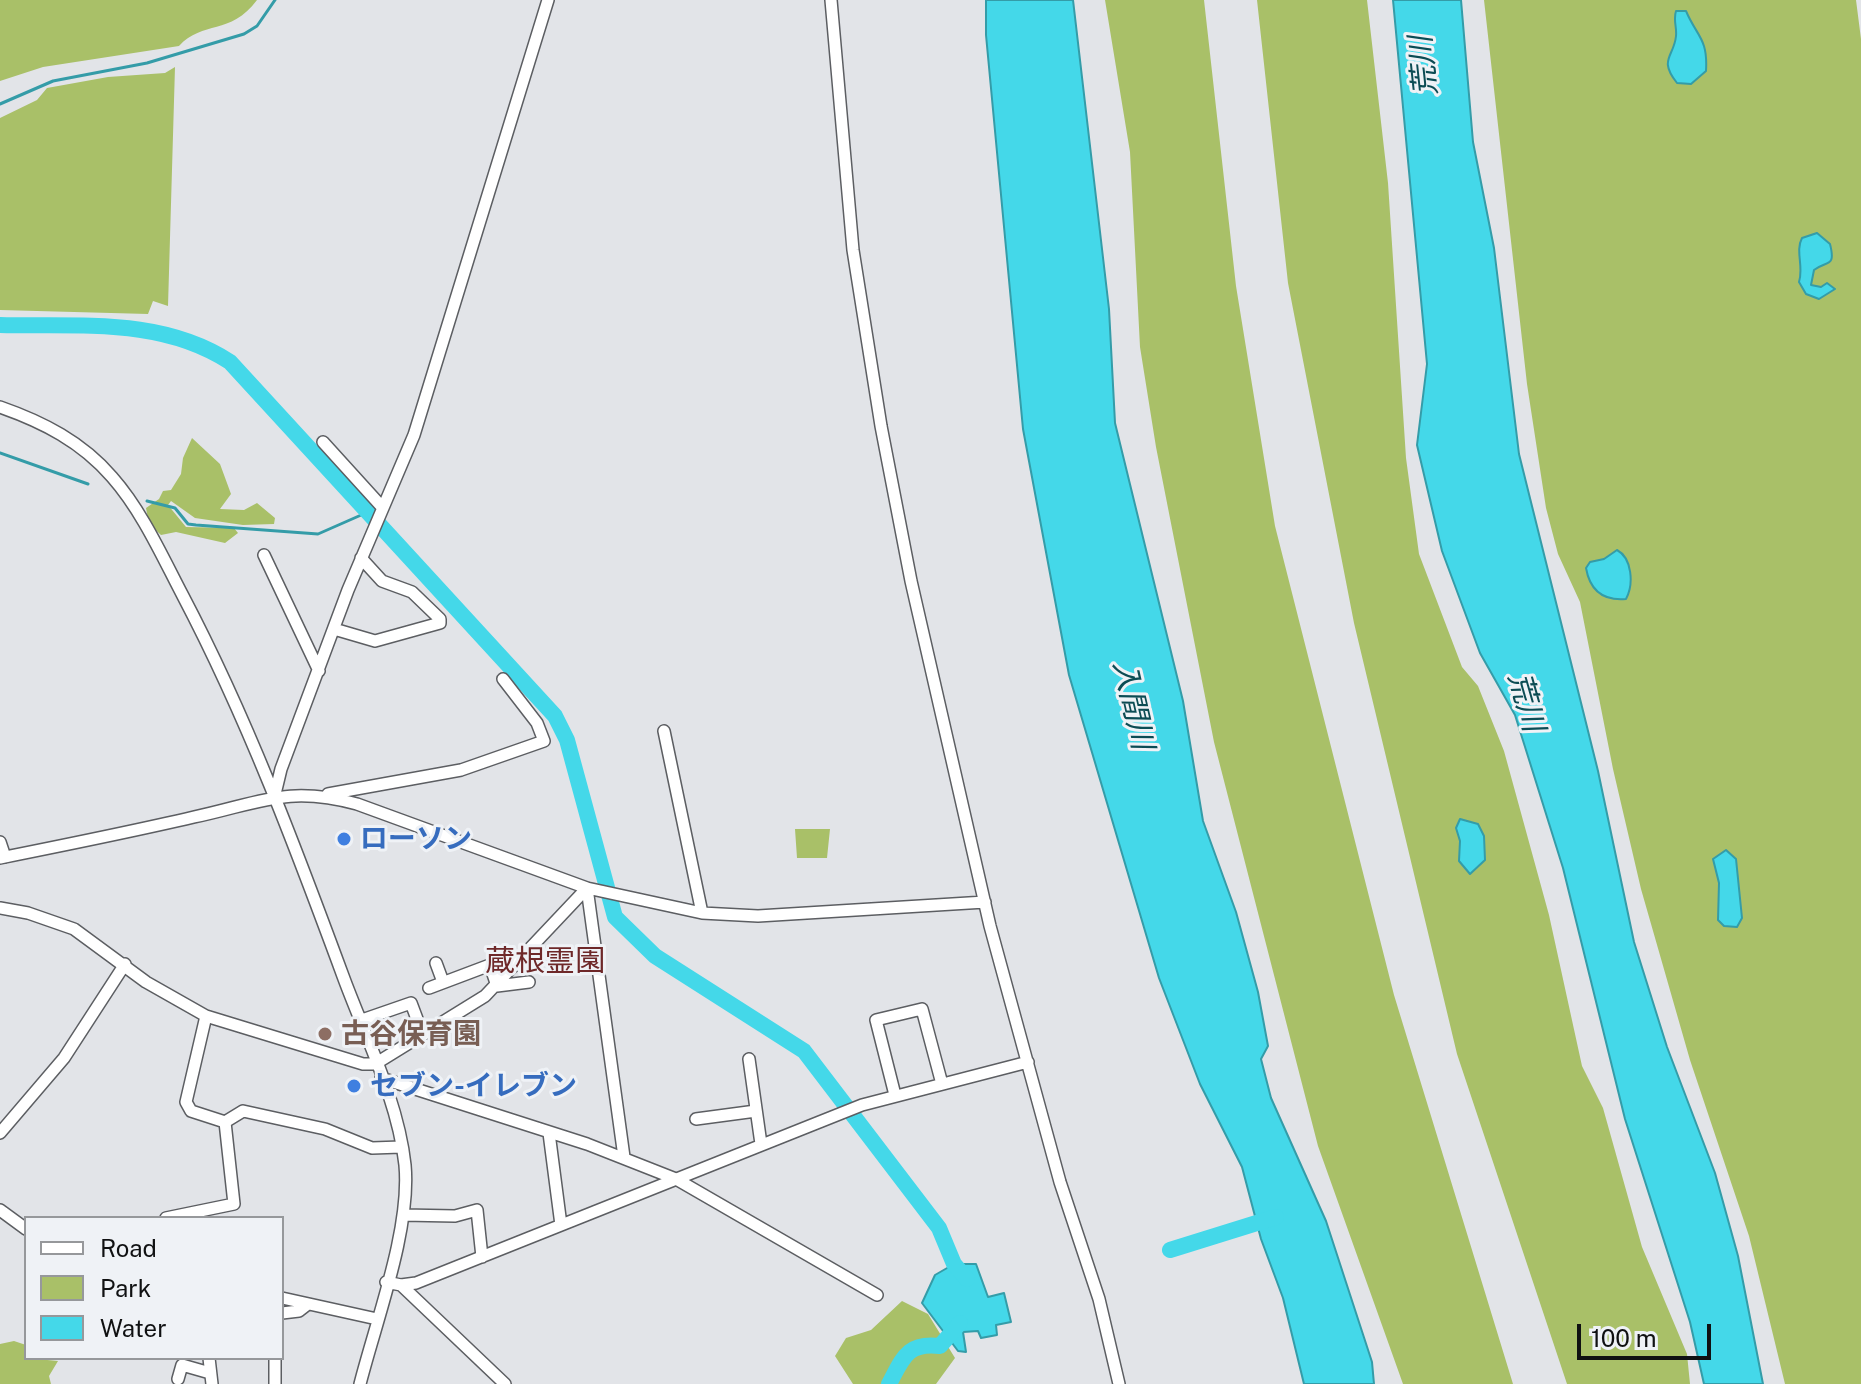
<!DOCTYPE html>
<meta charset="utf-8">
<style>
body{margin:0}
#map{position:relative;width:1861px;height:1384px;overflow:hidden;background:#e2e4e8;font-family:"Public Sans",sans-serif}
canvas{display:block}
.legend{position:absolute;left:24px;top:1216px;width:260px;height:144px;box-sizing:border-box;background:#eff2f6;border:2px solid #96989b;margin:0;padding:10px 14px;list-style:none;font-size:24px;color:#101112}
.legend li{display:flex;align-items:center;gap:16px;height:40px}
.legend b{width:40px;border:2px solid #96989b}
.scale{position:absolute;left:1577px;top:1324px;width:134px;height:36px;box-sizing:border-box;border:4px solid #101112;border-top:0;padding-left:10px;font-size:24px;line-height:28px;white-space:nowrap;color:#101112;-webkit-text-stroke:6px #eff2f6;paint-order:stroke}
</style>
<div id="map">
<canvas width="1861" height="1384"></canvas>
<ul class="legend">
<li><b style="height:10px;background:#fff"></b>Road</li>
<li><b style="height:22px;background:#a9c068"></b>Park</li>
<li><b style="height:22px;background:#44d8e9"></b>Water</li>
</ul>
<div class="scale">100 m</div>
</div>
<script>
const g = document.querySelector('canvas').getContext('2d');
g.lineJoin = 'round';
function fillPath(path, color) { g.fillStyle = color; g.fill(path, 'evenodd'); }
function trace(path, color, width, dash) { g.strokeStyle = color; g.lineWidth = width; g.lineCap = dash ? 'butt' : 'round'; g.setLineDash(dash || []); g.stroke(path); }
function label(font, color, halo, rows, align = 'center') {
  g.font = font + ' "Public Sans","Noto Sans JP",sans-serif'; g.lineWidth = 6; g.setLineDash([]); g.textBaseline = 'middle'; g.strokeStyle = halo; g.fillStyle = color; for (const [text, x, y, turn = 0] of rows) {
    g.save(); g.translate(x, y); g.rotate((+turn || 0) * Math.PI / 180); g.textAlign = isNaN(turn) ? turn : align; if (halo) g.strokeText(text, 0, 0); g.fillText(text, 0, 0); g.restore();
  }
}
const green = new Path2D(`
 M0,0H257C230,36 203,20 179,46L43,67L0,81Z
 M1105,0H1204L1236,286L1275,526L1394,995L1513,1384H1403L1318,1146L1214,742L1156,447L1140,347L1130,152Z
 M1257,0H1367L1388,183L1406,458L1419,554L1462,667L1478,686L1504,751L1549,915L1582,1066L1603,1108L1642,1247L1687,1354L1690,1384H1567L1457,1054L1354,623L1288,283Z
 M1484,0H1856L1861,39V1384H1785L1749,1236L1690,1060L1641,889L1613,769L1580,602L1558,554L1546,508L1527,384Z
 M175,67L168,306L153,301L148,314L0,310V118L37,100L47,88L108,77L165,73Z
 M192,438L220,464L231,494L220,509L244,510L257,503L275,518L274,524L243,525L195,518L171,501L168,505L186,527L234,528L238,533L225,543L176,532L161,535L149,524L146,508L159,499L163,491L171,490L181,474L183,458Z
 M795,829H830L827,858H797Z
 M902,1301L928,1314L955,1358L936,1384H853L835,1356L846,1338L871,1330Z
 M14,1341L26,1345V1358L58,1361L49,1376L51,1384H0V1344Z`);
const water = new Path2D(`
 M986,0H1073L1109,309L1115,423L1183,701L1203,821L1236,912L1258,992L1268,1046L1261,1059L1271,1098L1326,1221L1372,1362L1374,1384H1304L1283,1298L1261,1239L1242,1167L1200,1084L1159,978L1069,675L1023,429L986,35Z
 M1393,0H1461L1473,142L1494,248L1519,454L1598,771L1634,942L1667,1047L1715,1173L1738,1256L1763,1384H1704L1690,1322L1625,1119L1563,868L1515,715L1480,653L1442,551L1417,445L1427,364Z
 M1676,11H1686C1697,37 1708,38 1706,71L1691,84L1677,83C1658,59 1674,57 1676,36C1677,27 1673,20 1676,11Z
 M1817,233L1830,244C1836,268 1827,260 1814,270L1811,285L1821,287L1827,283L1835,289L1819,299L1806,294L1799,282C1804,267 1795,251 1802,238Z
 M1617,550C1632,558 1634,584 1626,599C1603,601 1590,591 1586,568L1590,562L1604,559Z
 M1460,819L1478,824L1484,836L1485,860L1470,874L1459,861L1460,841L1456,828Z
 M1726,850L1736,859L1742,918L1737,927L1724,926L1718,920L1719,883L1713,859Z
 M954,1264H976L988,1297L1004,1293L1011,1322L996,1325L997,1335L981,1338L978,1331L963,1332L966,1352L958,1351L922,1303L935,1275Z`);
const stream = new Path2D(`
 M0,104L53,81L147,63L244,34L257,26L275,0
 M0,453L88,484
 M147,501L175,508L188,524L196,525L318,534L368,512`);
const river = new Path2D(`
 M0,325C79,327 161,317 230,362L555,716L567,740L615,917L655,956L804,1051L939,1228L954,1264L967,1279
 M1170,1250L1276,1217
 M889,1384C903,1358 907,1342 940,1346L960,1323`);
const minor = new Path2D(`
 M831,0L853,250L881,426L911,581L990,926L1060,1182L1099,1299L1119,1384
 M0,407C43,422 82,442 112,477C142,511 162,556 183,596C247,718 295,846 343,976C365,1036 398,1100 405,1165C411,1229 376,1321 360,1384
 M323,442L382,507
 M264,555L319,671
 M334,629L375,641L440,623V619L412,592L382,581L361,558
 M664,731L702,913
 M275,794L281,769L348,590L414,435L548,0
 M328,794L461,770L544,741L537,723L503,679
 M0,842L5,857
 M0,858C65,845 130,832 194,817C260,803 287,785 357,804L587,888L702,913L758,916L985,902
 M587,888L624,1157
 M0,908L28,913L74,929L146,982L206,1016L363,1064H375L485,996L587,888
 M436,963L443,982
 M429,988L490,965L497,986L529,982
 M206,1016L186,1102L191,1111L225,1122L243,1111L325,1129L372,1148L401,1147
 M359,1021L411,1003L423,1035
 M749,1059L761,1144
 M381,1078L587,1144L676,1179L877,1295
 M895,1095L876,1020L922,1009L942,1084
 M696,1119L756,1111
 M0,1133L64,1058L125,964
 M549,1133L561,1225
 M0,1210L26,1229
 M403,1215L455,1216L477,1210L482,1257
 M166,1218L234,1204L225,1122
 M386,1282L401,1285L416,1283L862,1105L1028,1062
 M401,1285L505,1384
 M282,1298L377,1319
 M282,1313L299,1311L308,1304
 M209,1358L212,1384
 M178,1379L182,1365L210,1373
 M275,1384V1358`);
const markers = [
 [344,839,8,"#3f7fe0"],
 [325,1034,8,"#8d6e63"],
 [354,1086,8,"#3f7fe0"]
];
const shopNames = [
 ["ローソン",360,839],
 ["セブン-イレブン",370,1086]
];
const educationNames = [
 ["古谷保育園",341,1034]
];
const waterNames = [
 ["荒川",1424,66,-96],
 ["荒川",1526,702,74],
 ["入間川",1133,705,77]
];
const neighbourhoodNames = [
 ["蔵根霊園",545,962]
];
fillPath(green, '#a9c068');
fillPath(water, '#44d8e9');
trace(water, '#349ca8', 2);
trace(stream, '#349ca8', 3);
trace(river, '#44d8e9', 16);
trace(minor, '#5c5e62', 14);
trace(minor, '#fff', 11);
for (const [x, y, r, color] of markers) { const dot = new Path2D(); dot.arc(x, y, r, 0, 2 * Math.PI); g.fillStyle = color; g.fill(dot); trace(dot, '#eff2f6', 3); }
label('bold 28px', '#366cbe', '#eff2f6', shopNames, 'left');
label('bold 28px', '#785e54', '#eff2f6', educationNames, 'left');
label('italic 30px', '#0c4c54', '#eff2f6', waterNames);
label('30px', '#6e2829', '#eff2f6', neighbourhoodNames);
</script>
